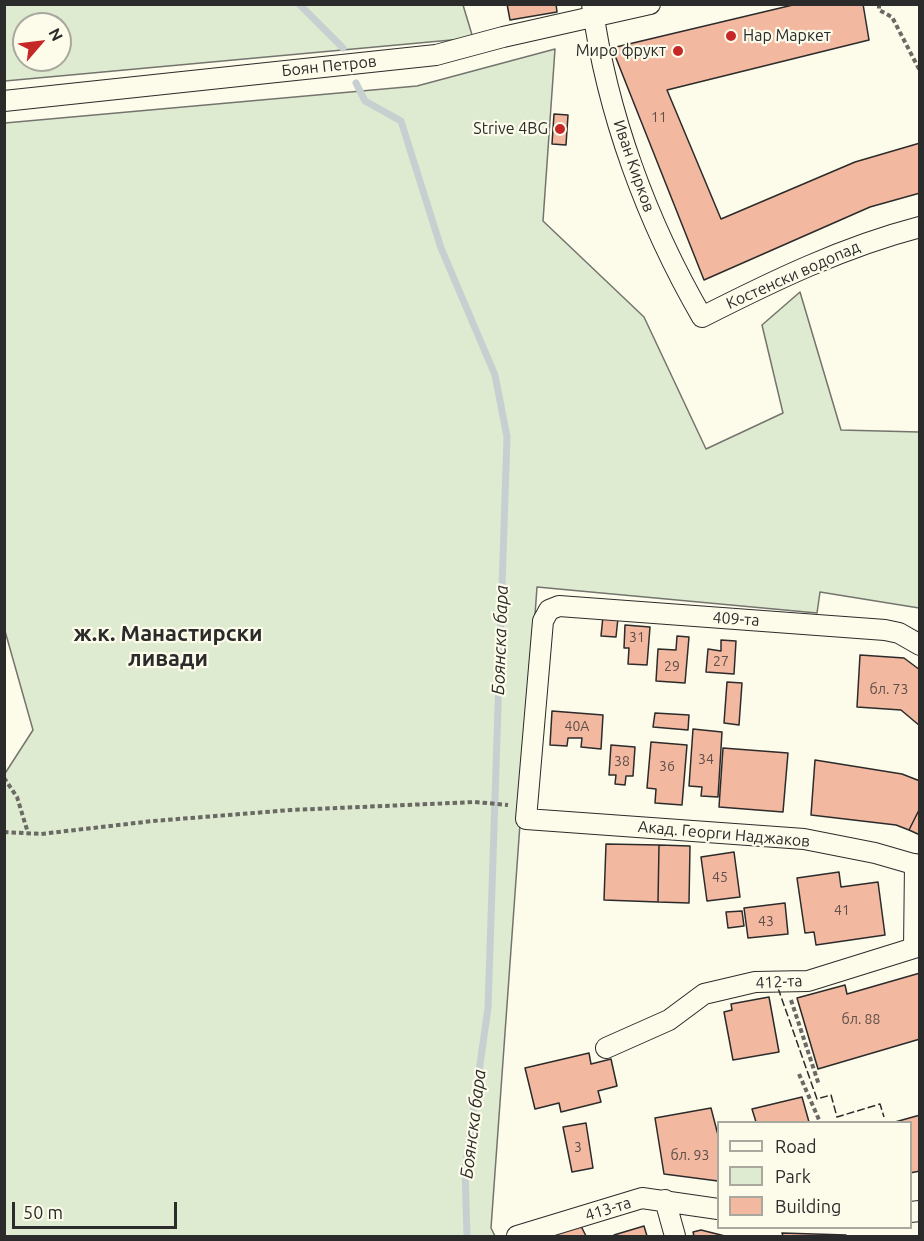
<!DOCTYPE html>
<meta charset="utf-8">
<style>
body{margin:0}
#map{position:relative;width:924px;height:1241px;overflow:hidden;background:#fdfbea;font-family:Ubuntu,sans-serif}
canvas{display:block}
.frame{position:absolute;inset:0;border:6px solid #2b2b2b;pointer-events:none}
.legend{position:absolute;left:717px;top:1121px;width:195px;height:108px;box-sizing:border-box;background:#fdfbea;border:2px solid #a9a89e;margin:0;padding:8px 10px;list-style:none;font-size:18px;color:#2b2b2b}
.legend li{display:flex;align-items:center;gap:12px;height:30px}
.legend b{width:30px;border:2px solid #a9a89e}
.north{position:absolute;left:12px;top:12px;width:60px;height:60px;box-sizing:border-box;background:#fdfbea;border:2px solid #a9a89e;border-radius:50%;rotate:62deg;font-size:16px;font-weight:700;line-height:24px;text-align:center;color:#2b2b2b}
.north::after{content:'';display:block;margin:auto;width:21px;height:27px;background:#c62828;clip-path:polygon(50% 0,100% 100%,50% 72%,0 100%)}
.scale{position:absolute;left:12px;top:1202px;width:165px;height:27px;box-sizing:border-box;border:3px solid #2b2b2b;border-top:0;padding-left:8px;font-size:18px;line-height:21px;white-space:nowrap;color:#2b2b2b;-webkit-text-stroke:4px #fdfbea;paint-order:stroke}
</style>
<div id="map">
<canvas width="924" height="1241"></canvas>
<div class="frame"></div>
<ul class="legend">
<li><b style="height:8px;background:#fdfbea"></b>Road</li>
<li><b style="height:16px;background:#deebd1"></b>Park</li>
<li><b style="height:16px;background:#f2b8a0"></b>Building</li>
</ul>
<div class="north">N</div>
<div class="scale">50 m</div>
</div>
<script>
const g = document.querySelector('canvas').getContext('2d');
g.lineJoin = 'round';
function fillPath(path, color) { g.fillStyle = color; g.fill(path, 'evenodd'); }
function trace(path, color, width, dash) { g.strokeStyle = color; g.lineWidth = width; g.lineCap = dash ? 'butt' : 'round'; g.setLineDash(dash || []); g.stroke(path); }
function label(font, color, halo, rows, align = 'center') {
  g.font = font + ' Ubuntu,sans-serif'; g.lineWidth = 4.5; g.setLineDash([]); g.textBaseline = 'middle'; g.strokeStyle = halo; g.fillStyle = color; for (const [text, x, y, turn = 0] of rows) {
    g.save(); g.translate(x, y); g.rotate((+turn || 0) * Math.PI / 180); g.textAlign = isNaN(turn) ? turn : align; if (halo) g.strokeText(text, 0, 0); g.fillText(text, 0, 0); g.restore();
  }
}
const green = new Path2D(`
 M5,5H463L473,38L5,81ZM24,24H60V60H24Z
 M555,49L543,221L644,317L706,449L783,413L762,325L800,292L841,430L919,432V608L820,592L817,613L537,587L491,1228L495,1236H5L4,775L33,730L5,631V123L417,86Z`);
const stream = new Path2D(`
 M299,4L343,48
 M356,83L365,101L401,121L441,248L495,375L507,437L488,1008L465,1170L467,1236`);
const building = new Path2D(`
 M507,4H556L557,12L510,20Z
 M797,4H863L869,40L667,90L721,219L855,162L920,143V193L870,207L704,280L612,48Z
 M554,114L568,115L566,145L552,144Z
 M603,616L618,618L616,637L601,636Z
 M625,625L650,627L647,665L628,664L629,648H624Z
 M677,636L689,637L685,683L656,681L658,649L676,650Z
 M721,640L736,641L734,674L706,672L708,649L721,651Z
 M860,655L904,658L920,670V726L901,710L857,707Z
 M727,682L742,683L739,725L724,723Z
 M552,711L603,715L601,749L581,747L582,738H568L567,746L550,745Z
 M655,713L689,715L688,730L653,727Z
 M693,729L722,732L718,797L701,796L702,787L689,786Z
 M651,742L687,745L682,805L655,803L656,789L647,788Z
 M611,745L635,747L633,776H626L625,785L615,784L616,775H609Z
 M723,748L788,753L783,812L719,807Z
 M815,760L902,774L920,781V808L909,830L896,825L811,815Z
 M920,808V835L909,830Z
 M606,844L659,845L658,902L604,900Z
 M659,845L690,846L689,903L658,902Z
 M734,852L740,897L707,901L701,857Z
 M839,872L841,887L878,882L885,935L816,945L814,932L805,933L797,878Z
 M785,903L788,934L748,938L744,908Z
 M742,911L744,926L728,928L726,912Z
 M920,973V1039L818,1069L797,998L845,985L847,994Z
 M769,997L779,1052L733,1060L724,1012L732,1010L731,1004Z
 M589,1053L591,1064L611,1059L617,1086L598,1091L601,1102L561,1112L559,1103L535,1109L525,1068Z
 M802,1097L809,1122H756L752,1109Z
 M711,1108L718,1135V1181L664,1174L655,1118Z
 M920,1115V1171L910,1173V1122H895Z
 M586,1123L593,1168L572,1172L563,1127Z
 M578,1220L586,1236H541Z
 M644,1226L647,1236H615L614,1235Z
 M701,1230L725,1236H694L693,1232Z
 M782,1233L846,1235V1236H783Z`);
const path = new Path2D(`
 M879,4V10L892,17L920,71
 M4,778L17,797L28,833
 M4,832L41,834L153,821L291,810L475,802L508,805
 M791,1000L819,1085
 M799,1074L820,1122`);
const street = new Path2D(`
 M592,4C607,114 647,222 702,317C773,281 843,247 920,227
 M4,101L436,55L503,37L650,4
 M920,645L899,633L885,630L559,606L549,610L543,621L526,819L804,839L875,853L920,866
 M606,1048L669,1020L704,994L755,982L808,981L914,948L915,864
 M665,1200L675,1236
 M910,1212L920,1211
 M517,1236L642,1198L718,1209`);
const fence = new Path2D(`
 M778,988L817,1099L831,1095L837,1117L880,1104L884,1117`);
const markers = [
 [731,36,6,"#c62828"],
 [678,51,6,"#c62828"],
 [560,129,6,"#c62828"]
];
const numberNames = [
 ["11",659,117],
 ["31",637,637],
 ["27",721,661],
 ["29",672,666],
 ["бл. 73",889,689],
 ["40А",577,726],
 ["34",706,759],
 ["38",622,761],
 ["36",667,766],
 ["45",720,877],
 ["41",842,910],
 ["43",766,921],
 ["бл. 88",861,1019],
 ["3",578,1147],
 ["бл. 93",690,1155]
];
const poiNames = [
 ["Нар Маркет",743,36,"left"],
 ["Миро фрукт",666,51],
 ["Strive 4BG",548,129]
];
const streetNames = [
 ["Боян Петров",329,66,-6],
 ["Иван Кирков",634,166,71],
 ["Костенски водопад",793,275,-24],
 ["409-та",736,619,4],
 ["Акад. Георги Наджаков",724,834,5],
 ["412-та",779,982,-3],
 ["413-та",608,1209,-17]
];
const waterNames = [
 ["Боянска бара",500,640,-88],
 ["Боянска бара",473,1124,-83]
];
const districtNames = [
 ["ж.к. Манастирски",168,634],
 ["ливади",168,659]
];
fillPath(green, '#deebd1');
trace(green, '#74746e', 1.5);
trace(stream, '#c7d0d0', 7);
fillPath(building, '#f2b8a0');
trace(building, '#2b2b2b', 1.5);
trace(street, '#2b2b2b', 22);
trace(path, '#6a6964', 4, [4.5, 3]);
trace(street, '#fdfbea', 20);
trace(fence, '#2b2b2b', 1.5, [8, 3]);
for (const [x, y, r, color] of markers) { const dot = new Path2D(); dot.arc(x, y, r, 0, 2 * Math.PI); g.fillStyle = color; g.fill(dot); trace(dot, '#fdfbea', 2); }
label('14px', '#5d4e48', null, numberNames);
label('16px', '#2b2b2b', '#fdfbea', poiNames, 'right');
label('16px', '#2b2b2b', '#fdfbea', streetNames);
label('italic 18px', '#2b2b2b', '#fdfbea', waterNames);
label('bold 22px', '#2b2b2b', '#fdfbea', districtNames);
</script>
